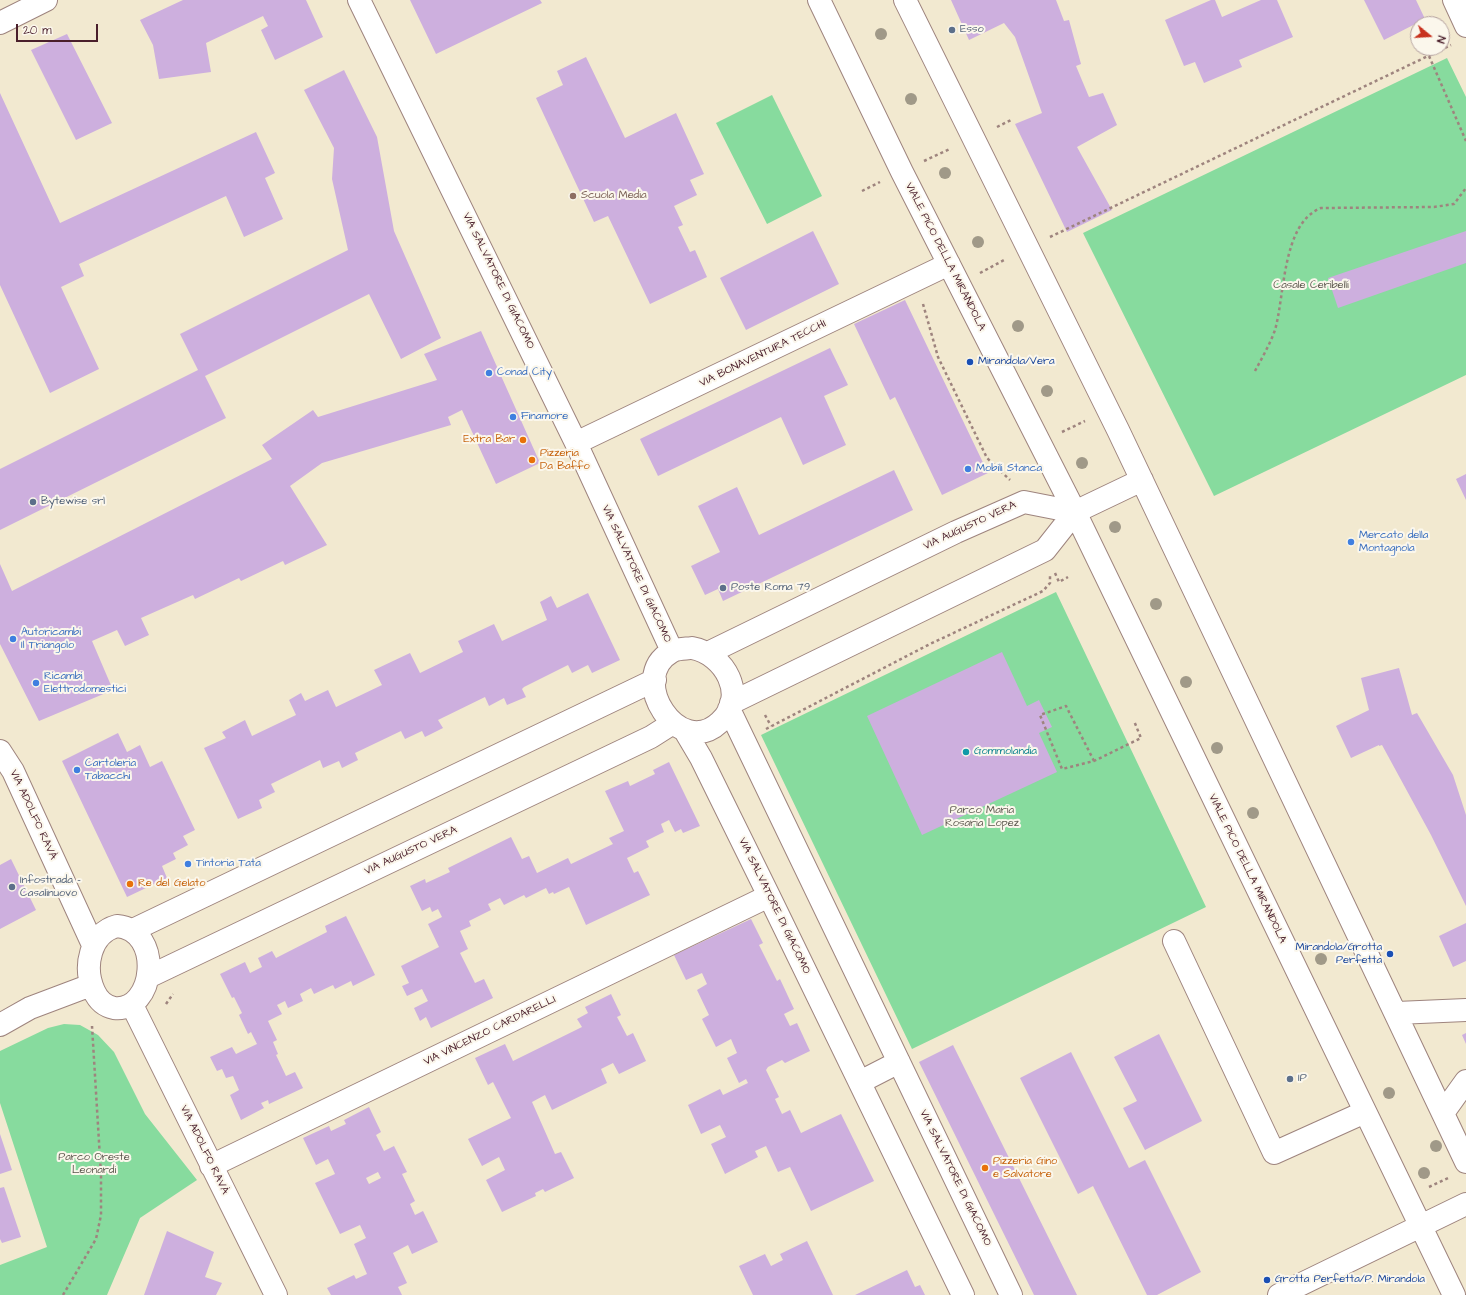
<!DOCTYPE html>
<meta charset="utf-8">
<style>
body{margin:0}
#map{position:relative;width:1466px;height:1295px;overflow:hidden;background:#f2e9d0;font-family:"Architects Daughter",sans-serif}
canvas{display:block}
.north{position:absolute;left:1410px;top:16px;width:40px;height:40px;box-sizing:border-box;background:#fbf7ec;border:1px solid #b4a19f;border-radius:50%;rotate:108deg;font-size:11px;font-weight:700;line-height:16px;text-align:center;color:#4a1f2b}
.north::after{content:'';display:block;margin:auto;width:14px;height:18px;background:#c8321e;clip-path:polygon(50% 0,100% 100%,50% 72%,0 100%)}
.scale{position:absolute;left:16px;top:24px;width:82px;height:18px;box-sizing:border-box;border:2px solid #4a1f2b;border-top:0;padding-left:5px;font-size:12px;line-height:14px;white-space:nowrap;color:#4a1f2b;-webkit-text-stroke:3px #fbf7ec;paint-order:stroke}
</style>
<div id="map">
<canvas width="1466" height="1295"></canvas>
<div class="north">N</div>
<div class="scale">20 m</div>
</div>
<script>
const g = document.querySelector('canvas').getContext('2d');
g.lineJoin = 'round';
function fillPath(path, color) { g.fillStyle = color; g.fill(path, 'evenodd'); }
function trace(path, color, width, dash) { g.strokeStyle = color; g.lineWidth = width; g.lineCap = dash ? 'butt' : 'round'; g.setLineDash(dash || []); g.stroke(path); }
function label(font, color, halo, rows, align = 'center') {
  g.font = font + ' "Architects Daughter",sans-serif'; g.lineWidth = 4; g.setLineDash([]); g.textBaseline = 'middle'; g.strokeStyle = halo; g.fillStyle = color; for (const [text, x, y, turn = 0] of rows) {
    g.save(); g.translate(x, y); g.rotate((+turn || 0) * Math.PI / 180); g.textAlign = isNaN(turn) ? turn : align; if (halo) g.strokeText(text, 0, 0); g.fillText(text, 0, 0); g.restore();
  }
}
const green = new Path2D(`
 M1447,58L1466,97V375L1214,496L1083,233Z
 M772,95L822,196L767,224L716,123Z
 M1056,592L1206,907L912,1049L761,735Z
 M64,1024L80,1025L98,1035L114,1052L145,1114L197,1180L140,1218L107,1295H0V1265L47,1247L0,1103V1051L48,1028Z`);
const building = new Path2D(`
 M183,0H306L323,37L275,60L261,30L268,26L263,16L206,43L211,72L159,79L153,45L140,20Z
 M410,0H540L542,3L436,54Z
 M951,0H1056L1064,21L1069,20L1081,64L1076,66L1089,97L1103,93L1117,125L1077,147L1112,210L1067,232L1015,124L1042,113L1015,37L1004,23L969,40Z
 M1211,0H1215L1222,17L1261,0H1277L1293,37L1239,60L1242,67L1204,83L1195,62L1184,66L1165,20Z
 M1364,0H1416L1425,19L1384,40Z
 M67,34L112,123L76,140L31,50Z
 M586,57L625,138L676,113L704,174L690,180L697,195L674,206L683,225L678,227L690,252L695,250L707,277L650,304L608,216L594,222L536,98L563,85L557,71Z
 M344,70L377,137L394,231L441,338L401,359L369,294L205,376L226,418L0,530V469L198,370L180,334L348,250L332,179L334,148L304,90Z
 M0,93L60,223L256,132L275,173L265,178L283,219L244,237L226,196L79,264L84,276L61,287L99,369L50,393L0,285Z
 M813,231L839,284L746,330L720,278Z
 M1466,231V263L1338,308L1328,278Z
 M905,300L988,473L942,495L895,397L890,400L854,324Z
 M481,331L540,463L496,484L462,410L448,417L451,425L322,463L290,486L327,545L285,565L283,561L241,581L239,578L195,599L193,595L141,618L149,635L125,646L117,630L92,641L113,690L39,721L0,644V564L12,591L272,459L262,445L313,410L318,417L437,380L424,354Z
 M830,348L848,385L824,396L846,445L803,465L781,417L658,476L640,439Z
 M894,470L913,510L723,601L718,589L705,595L691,566L720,552L698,506L737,487L759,535Z
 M1466,474V500L1456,479Z
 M588,593L620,660L592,673L588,665L572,673L568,665L524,687L522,689L526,697L507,705L504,698L489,706L485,697L438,720L443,728L425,737L422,731L405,739L401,731L355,753L358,760L342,768L339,761L323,768L320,760L271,784L275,792L259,800L262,808L238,819L204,748L226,738L222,732L245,720L252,736L296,715L289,700L301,693L305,701L328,690L336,707L382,685L374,670L410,653L420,673L463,652L458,641L494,624L502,641L547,620L540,602L551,596L557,608Z
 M1002,652L1027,706L1039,700L1052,727L1039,733L1057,772L922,835L867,716Z
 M1399,668L1412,715L1417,713L1453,775L1466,815V906L1431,835L1382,745L1379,746V745L1351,758L1336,726L1369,710L1361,678Z
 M118,733L127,752L140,745L150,767L162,761L195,830L183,836L188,845L173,853L176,859L162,866L167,878L127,897L62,761Z
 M669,762L700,826L683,833L681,829L675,832L669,820L661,824L664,832L646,841L649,847L627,858L634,873L638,871L650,895L586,925L569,887L554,894L553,892L549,894L546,888L526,898L524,895L504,905L500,898L488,904L491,910L469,921L471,926L460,931L468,949L460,953L475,983L484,979L493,998L431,1028L426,1017L420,1021L414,1008L428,1001L422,989L407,996L402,986L409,983L401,966L439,947L428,924L442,917L438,909L432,912L430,907L422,911L410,886L425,879L426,883L450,872L448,868L511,837L522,859L529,856L537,873L568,858L571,864L613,844L609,838L624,831L605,791L628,781L630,786L655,774L653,770Z
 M11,859L36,910L0,929V865Z
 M346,916L375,975L353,986L351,981L335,989L333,985L314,994L311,988L300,994L303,1001L288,1008L285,1001L277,1005L282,1014L268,1021L277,1040L273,1042L278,1054L276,1055L286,1076L295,1072L303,1088L269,1104L268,1100L261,1103L264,1108L241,1120L230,1095L239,1090L233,1076L226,1078L222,1069L217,1071L210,1057L232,1047L236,1054L257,1044L251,1032L248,1034L239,1015L242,1013L234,997L232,998L220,974L245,962L250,973L262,967L258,958L272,951L276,958L327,932L325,926Z
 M751,919L763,943L759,945L777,981L780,979L794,1009L784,1014L790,1026L797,1023L810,1051L785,1063L782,1060L768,1067L766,1070L779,1097L775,1099L782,1114L790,1110L801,1133L841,1114L874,1181L811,1211L790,1167L778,1172L766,1146L755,1151L758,1157L725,1174L711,1144L726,1137L720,1125L701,1134L688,1105L720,1089L723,1095L748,1083L746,1079L739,1083L727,1058L737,1053L731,1039L716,1047L702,1019L709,1015L697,990L707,984L702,973L686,980L674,955Z
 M1466,923V961L1453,967L1439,936Z
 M611,994L621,1015L617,1017L627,1036L633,1033L646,1061L619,1074L613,1063L601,1069L607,1083L552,1110L545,1095L532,1102L555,1154L561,1152L574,1178L545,1192L543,1189L535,1193L536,1196L502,1212L486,1180L505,1170L499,1157L482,1166L468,1139L511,1118L493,1082L488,1085L475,1058L505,1044L513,1061L582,1027L577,1019L588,1013L585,1007Z
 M1466,1033V1044L1462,1035Z
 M1159,1034L1202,1121L1145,1150L1123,1108L1137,1101L1114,1057Z
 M953,1045L1077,1295H1034L919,1062Z
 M1071,1052L1129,1168L1145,1160L1201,1272L1157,1295H1147L1093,1186L1078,1194L1020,1078Z
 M369,1107L381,1132L376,1135L384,1151L394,1146L407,1172L402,1174L415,1201L410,1204L415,1215L423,1211L438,1242L412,1254L408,1245L393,1253L407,1283L398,1287L402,1295H331L327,1288L354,1275L356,1279L367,1274L354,1244L366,1238L360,1225L340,1234L315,1183L335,1174L328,1159L316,1165L303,1138L329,1126L331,1131L346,1124L344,1120ZM378,1172L381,1178L369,1184L366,1178Z
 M0,1134L12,1170L0,1174Z
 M4,1187L21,1237L2,1243L0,1239V1188Z
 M167,1231L214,1252L205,1277L222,1283L216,1295H144Z
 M807,1241L833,1295H753L739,1266L765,1254L771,1266L783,1260L780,1254Z
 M907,1270L915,1287L920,1285L925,1295H855Z`);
const path = new Path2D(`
 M1429,56L1466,141
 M997,127L1011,120
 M924,161L950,149
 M862,191L880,182
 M1050,237L1451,45
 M980,273L1006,259
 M923,304L938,357L987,458L1010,480
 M1255,371C1262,358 1270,344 1275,330C1285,295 1282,223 1321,208L1434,207L1454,204L1466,188
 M1062,432L1085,421
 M1055,573L1059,582L1068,577
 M765,715L771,726
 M766,729L930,644L1043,591L1050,583V576
 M1094,761L1066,706L1040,715L1062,769L1094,761L1141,738L1134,721
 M166,1004L173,994
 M1429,1187L1448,1178
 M63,1295L96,1239L101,1215V1175L92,1026`);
const minor = new Path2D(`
 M359,0L576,443L672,651
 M819,0L902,172L1075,512L1454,1295
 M905,0L1118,430L1466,1162
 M1454,0L1466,26
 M0,23L46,0
 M576,443L949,264
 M692,648C725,654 748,696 720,722C679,761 626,678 671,652C677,648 686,649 692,648Z
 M708,653L956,532L1024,502L1075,512
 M731,703L1045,550L1075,512L1142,480
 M729,709L1011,1295
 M685,731L701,758L769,896L963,1295
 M0,751L13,771L93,945
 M117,926C164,930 155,1013 114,1008C104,1006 98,1000 94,991C83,967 90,933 117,926Z
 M133,930L655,680
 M1174,941L1274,1153L1365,1112
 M148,977L651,737L673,723
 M132,1005L276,1295
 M1397,1013L1466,1010
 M0,1025L30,1008L91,985
 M860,1082L899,1062
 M1443,1113L1466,1081
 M211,1166L769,896
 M1279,1295L1466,1204`);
const trees = [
 [881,34],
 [911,99],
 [945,173],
 [978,242],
 [1018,326],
 [1047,391],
 [1082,463],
 [1115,527],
 [1156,604],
 [1186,682],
 [1217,748],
 [1253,813],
 [1321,959],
 [1389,1093],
 [1436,1146],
 [1424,1173]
];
const markers = [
 [952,30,4,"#5c6f8a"],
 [573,196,4,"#8d6e63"],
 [970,362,4,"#1a4fb4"],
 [489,373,4,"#3f7fe0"],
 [513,417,4,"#3f7fe0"],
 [523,440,4,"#e8710a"],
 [532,460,4,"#e8710a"],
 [968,469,4,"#3f7fe0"],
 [33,502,4,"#5c6f8a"],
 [1351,542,4,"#3f7fe0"],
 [723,588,4,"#5c6f8a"],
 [13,639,4,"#3f7fe0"],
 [36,683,4,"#3f7fe0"],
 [966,752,4,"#0f9aa8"],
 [77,770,4,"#3f7fe0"],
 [188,864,4,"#3f7fe0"],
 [130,884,4,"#e8710a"],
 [12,887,4,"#5c6f8a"],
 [1390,954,4,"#1a4fb4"],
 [1290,1079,4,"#5c6f8a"],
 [985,1168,4,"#e8710a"],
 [1267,1280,4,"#1a4fb4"]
];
const serviceNames = [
 ["Esso",960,30],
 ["Bytewise srl",41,502],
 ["Poste Roma 79",731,588],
 ["Infostrada -",20,881],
 ["Casalinuovo",20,894],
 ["IP",1298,1079]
];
const educationNames = [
 ["Scuola Media",581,196]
];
const streetNames = [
 ["VIALE PICO DELLA MIRANDOLA",945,257,63],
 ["VIA SALVATORE DI GIACOMO",498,281,64],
 ["VIA BONAVENTURA TECCHI",763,354,-26],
 ["VIA AUGUSTO VERA",970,526,-25],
 ["VIA SALVATORE DI GIACOMO",636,574,65],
 ["VIA ADOLFO RAVÀ",33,815,65],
 ["VIA AUGUSTO VERA",411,851,-25],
 ["VIALE PICO DELLA MIRANDOLA",1247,869,64],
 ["VIA SALVATORE DI GIACOMO",774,906,64],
 ["VIA VINCENZO CARDARELLI",490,1031,-26],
 ["VIA ADOLFO RAVÀ",204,1150,64],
 ["VIA SALVATORE DI GIACOMO",955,1178,64]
];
const parkNames = [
 ["Casale Ceribelli",1311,286],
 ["Parco Maria",982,811],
 ["Rosaria Lopez",982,824],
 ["Parco Oreste",94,1158],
 ["Leonardi",94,1171]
];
const transitNames = [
 ["Mirandola/Vera",978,362],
 ["Mirandola/Grotta",1382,948,"right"],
 ["Perfetta",1382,961,"right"],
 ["Grotta Perfetta/P. Mirandola",1275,1280]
];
const shopNames = [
 ["Conad City",497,373],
 ["Finamore",521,417],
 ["Mobili Stanca",976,469],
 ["Mercato della",1359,536],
 ["Montagnola",1359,549],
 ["Autoricambi",21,633],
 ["Il Triangolo",21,646],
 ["Ricambi",44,677],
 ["Elettrodomestici",44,690],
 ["Cartoleria",85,764],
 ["Tabacchi",85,777],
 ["Tintoria Tata",196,864]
];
const foodNames = [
 ["Extra Bar",515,440,"right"],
 ["Pizzeria",540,454],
 ["Da Baffo",540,467],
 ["Re del Gelato",138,884],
 ["Pizzeria Gino",993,1162],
 ["e Salvatore",993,1175]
];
const cultureNames = [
 ["Gommolandia",974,752]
];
fillPath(green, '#87db9e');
fillPath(building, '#cdafde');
trace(minor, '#9e847e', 24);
trace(path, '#9e847e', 2.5, [3, 3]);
trace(minor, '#fff', 22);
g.fillStyle = '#a09988';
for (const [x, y] of trees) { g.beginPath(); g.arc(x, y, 6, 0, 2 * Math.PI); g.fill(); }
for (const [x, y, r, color] of markers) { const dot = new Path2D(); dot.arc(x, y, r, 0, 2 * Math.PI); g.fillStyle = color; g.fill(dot); trace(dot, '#fbf7ec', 1.5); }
label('11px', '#4e5e75', '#fbf7ec', serviceNames, 'left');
label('11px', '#785e54', '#fbf7ec', educationNames, 'left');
label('11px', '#4a1f2b', '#fbf7ec', streetNames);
label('11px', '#5c574e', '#fbf7ec', parkNames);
label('11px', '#164399', '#fbf7ec', transitNames, 'left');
label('11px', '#366cbe', '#fbf7ec', shopNames, 'left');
label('11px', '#c56008', '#fbf7ec', foodNames, 'left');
label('11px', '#0d838f', '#fbf7ec', cultureNames, 'left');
</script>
